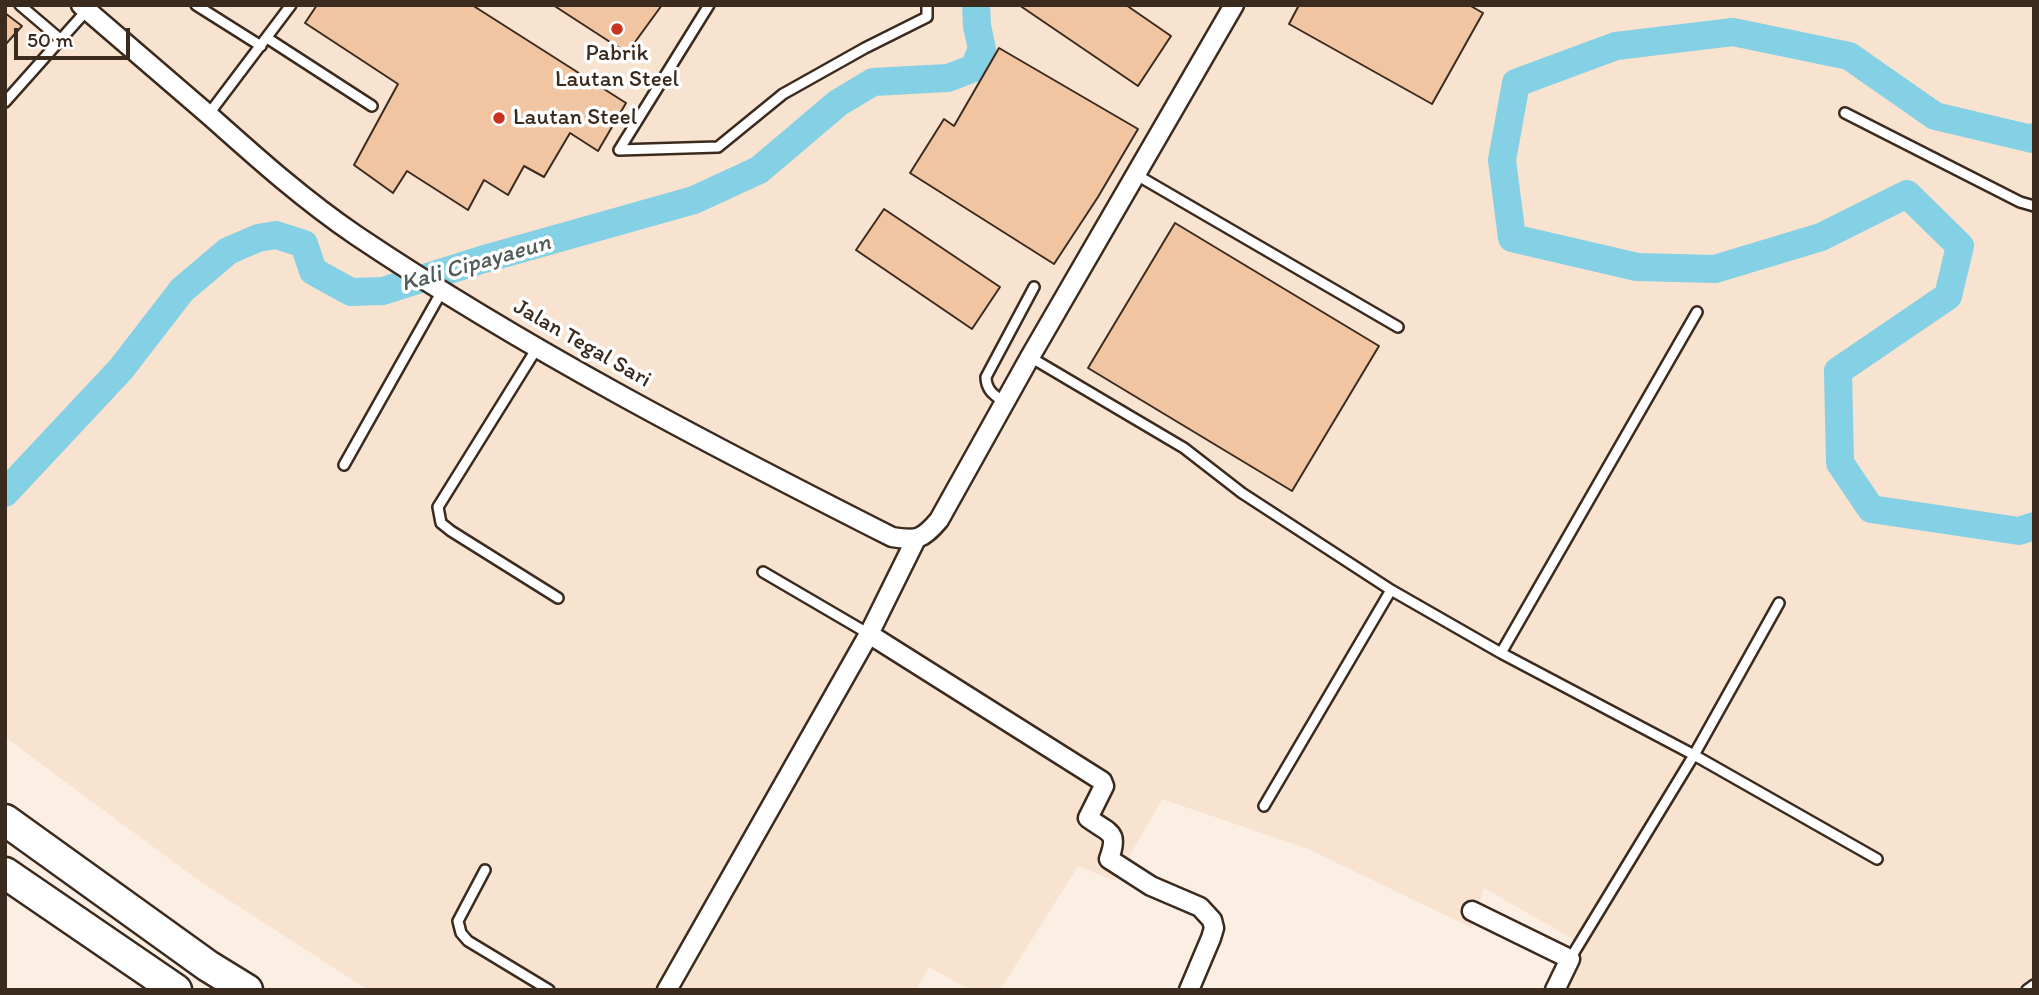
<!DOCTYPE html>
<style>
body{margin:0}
#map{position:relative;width:2039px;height:995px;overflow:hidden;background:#fbeee3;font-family:Itim,sans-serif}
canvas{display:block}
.frame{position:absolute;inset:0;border:7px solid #3b2a1e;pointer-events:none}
.scale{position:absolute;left:14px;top:28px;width:116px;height:32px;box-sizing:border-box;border:4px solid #3b2a1e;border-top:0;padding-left:9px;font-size:21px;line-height:24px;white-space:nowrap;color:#3b2a1e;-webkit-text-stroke:5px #fff;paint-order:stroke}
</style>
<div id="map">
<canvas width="2039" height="995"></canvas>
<div class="frame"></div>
<div class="scale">50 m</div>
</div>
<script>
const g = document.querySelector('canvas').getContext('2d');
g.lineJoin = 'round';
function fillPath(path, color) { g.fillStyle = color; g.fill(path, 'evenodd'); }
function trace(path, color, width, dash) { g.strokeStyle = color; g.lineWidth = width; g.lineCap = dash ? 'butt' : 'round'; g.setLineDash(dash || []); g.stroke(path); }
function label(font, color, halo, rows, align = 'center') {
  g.font = font + ' Itim,sans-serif'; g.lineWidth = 7; g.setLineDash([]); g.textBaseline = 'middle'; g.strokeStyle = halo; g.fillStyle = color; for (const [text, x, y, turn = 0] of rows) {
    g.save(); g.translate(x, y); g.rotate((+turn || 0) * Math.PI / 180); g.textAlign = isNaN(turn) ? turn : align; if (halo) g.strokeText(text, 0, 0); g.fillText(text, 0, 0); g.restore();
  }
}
const built = new Path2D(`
 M5,5H2034V990H1568L1585,946L1484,888L1472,928L1306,848L1162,799L1115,881L1078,866L1000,990H971L929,967L916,990H368L198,880L5,737Z`);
const river = new Path2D(`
 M2034,137L2032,139L1935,116L1849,56L1733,32L1616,46L1516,83L1502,160L1512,238L1637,267L1715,269L1821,237L1907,194L1960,246L1948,296L1838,371L1840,463L1871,509L2019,531L2034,526
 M5,493L121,369L182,290L228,251L258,238L276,235L304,244L313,271L351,292L383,291L481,260L694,200L759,170L838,103L873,82L948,78L974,68L982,49L977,26L976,5`);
const building = new Path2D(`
 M317,5H472L626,103L598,151L570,133L544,177L524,166L508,195L484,180L468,210L407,171L393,193L354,165L398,84L305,23Z
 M553,5H662L627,53Z
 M1019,5H1126L1171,36L1138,86Z
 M1299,5H1469L1483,13L1432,104L1289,24Z
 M5,13L22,26L5,45Z
 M999,48L1138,129L1098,197L1054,264L910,173L944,119L954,126Z
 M884,209L1000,287L972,329L856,250Z
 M1175,223L1379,346L1292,491L1088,368Z`);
const service = new Path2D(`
 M20,5L60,39
 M196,5L261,46
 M709,5L619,150L718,147L783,94L865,48L927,17V5
 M267,38L372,106
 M5,102L87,10
 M1845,113L2020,202L2034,206
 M208,115L291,5
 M1135,174L1398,327
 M537,348L438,507L441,523L451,531L558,598
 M1030,357L1184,448L1242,493L1391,590L1501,653L1694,755L1570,959
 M1004,402C994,395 986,390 986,377L1034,287
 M344,465L442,291
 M763,572L869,634
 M1779,603L1694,755L1877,859
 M1501,653L1697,312
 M1264,806L1391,590
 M485,870L458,921L461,933L468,941L549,990
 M2027,990L2034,985`);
const minor = new Path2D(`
 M81,5C124,42 167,79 210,116C257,158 305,201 357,236C527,350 710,445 892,537C917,541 922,540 939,520L1030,357L1234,5
 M869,634L1102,781L1104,786L1088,818C1110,834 1119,831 1109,859L1151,886L1200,907L1212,920L1214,928L1211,938L1189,990
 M1472,911L1570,959L1555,990
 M667,990L869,634L915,541`);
const motorway = new Path2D(`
 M5,820L208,966L247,990
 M5,873L176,990`);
const markers = [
 [617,29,7,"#c8321e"],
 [499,118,7,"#c8321e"]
];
const poiNames = [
 ["Pabrik",617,54],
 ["Lautan Steel",617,80],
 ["Lautan Steel",513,118,"left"]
];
const streetNames = [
 ["Jalan Tegal Sari",582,344,30]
];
const waterNames = [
 ["Kali Cipayaeun",476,264,-16]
];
fillPath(built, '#f8e2d0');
trace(river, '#84d0e4', 28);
fillPath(building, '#f2c5a2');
trace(building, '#3b2a1e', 2);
trace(service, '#3b2a1e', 14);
trace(minor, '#3b2a1e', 23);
trace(motorway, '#3b2a1e', 35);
trace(service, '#fff', 9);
trace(minor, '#fff', 18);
trace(motorway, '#fff', 30);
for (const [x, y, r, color] of markers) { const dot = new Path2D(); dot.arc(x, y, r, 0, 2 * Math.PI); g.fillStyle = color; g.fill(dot); trace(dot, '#fff', 2.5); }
label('23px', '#3b2a1e', '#fff', poiNames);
label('23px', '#3b2a1e', '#fff', streetNames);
label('italic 24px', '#515c59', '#fff', waterNames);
</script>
